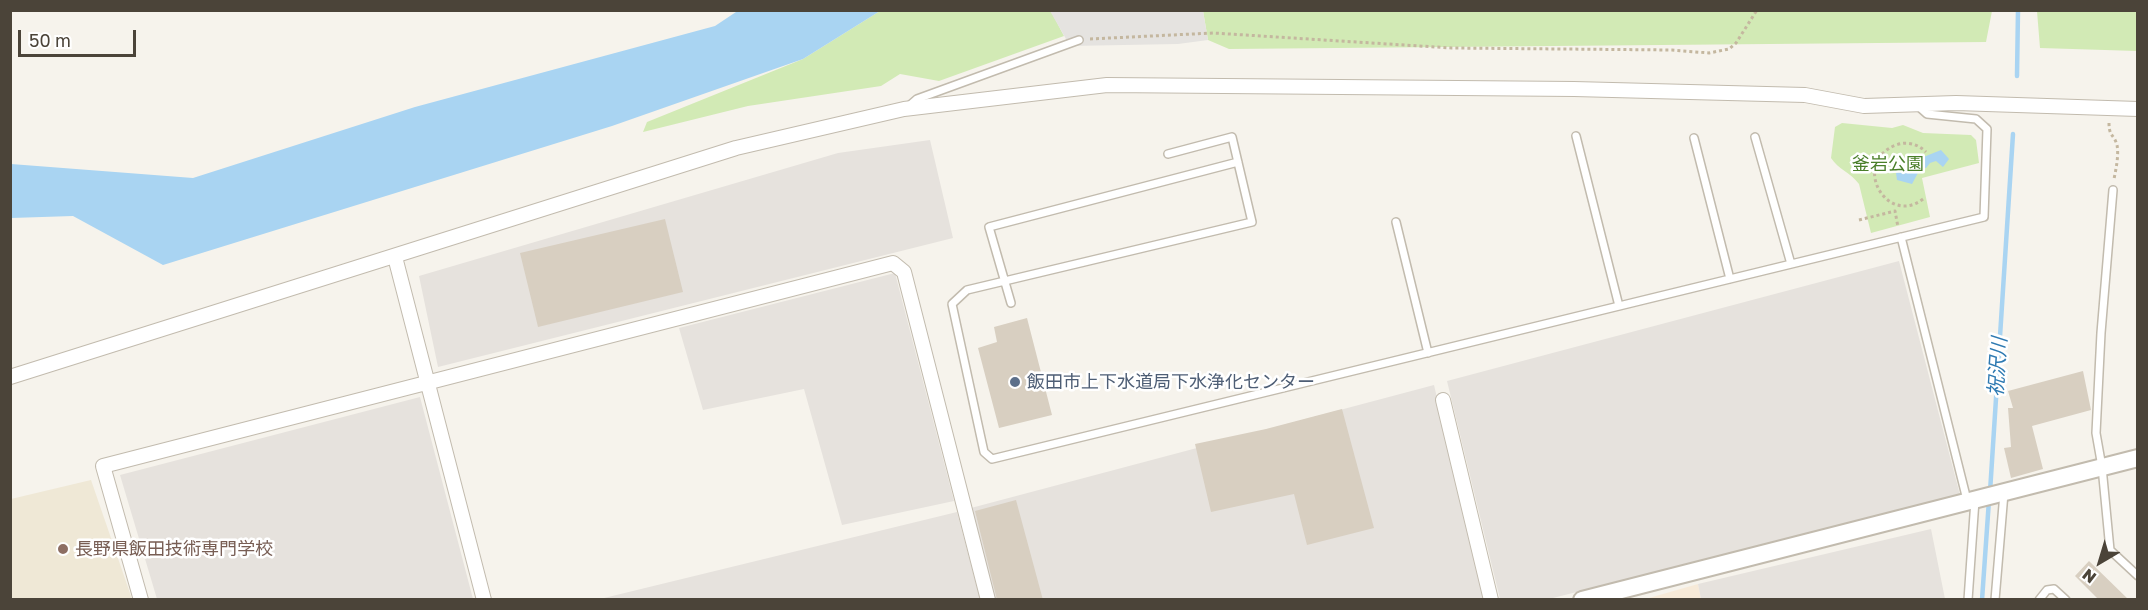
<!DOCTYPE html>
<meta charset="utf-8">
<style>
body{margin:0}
#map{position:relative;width:2148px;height:610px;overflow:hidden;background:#f6f3ec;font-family:"Golos Text",sans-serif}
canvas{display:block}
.frame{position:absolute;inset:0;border:12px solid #4b4439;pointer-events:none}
.north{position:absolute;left:2070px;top:532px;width:60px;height:60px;-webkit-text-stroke:4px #fff;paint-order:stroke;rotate:218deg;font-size:16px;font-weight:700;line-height:24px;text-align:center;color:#4b4439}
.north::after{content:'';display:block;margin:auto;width:21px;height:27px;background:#4b4439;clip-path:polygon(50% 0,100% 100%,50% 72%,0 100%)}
.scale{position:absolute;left:18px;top:30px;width:118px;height:27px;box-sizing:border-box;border:3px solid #4b4439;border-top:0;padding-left:8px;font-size:18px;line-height:21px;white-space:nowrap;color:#4b4439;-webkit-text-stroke:4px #fff;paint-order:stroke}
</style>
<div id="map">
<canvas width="2148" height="610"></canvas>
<div class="frame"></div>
<div class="north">N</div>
<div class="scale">50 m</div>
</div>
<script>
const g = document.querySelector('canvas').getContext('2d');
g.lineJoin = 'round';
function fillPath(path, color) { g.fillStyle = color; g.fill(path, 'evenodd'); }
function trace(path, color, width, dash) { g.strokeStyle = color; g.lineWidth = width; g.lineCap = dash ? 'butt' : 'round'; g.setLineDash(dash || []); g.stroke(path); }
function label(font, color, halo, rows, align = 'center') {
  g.font = font + ' "Golos Text","Noto Sans JP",sans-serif'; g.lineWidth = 5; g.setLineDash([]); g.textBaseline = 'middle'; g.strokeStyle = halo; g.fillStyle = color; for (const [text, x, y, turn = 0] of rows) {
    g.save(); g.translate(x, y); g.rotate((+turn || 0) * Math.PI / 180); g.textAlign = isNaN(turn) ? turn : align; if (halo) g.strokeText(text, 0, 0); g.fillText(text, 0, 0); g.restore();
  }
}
const commercial = new Path2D(`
 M1698,584L1701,599L1642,600Z`);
const industrial = new Path2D(`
 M930,140L953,238L438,367L419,276L838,153Z
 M1899,261L1960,495L1549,599H1500L1447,381Z
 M895,273L954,501L842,525L804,389L703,410L679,328Z
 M1434,385L1484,599H995L971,508Z
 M420,397L473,599H157L120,475Z
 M957,512L980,599H600Z
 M1931,529L1945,599H1701L1698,584Z`);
const education = new Path2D(`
 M91,480L132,599H11V499Z`);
const green = new Path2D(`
 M880,11H1051L1064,36L939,81L900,74L881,86L748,106L643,132L647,122L803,59Z
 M1203,11H1992L1986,42L1229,49L1208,40Z
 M2037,11H2137V51L2040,48Z
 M1842,123L1892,128L1903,125L1923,133L1971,135L1976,140L1979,163L1922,178L1930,217L1871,233L1859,184C1851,173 1838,169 1831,158L1835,127Z`);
const parking = new Path2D(`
 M1050,11H1203L1208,40L1178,44L1070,46Z`);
const water = new Path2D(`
 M739,10L880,11L803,59L612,126L163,265L73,216L11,218V164L193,178L415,107L715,26Z
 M1941,150L1949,159L1943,167L1936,161L1930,163L1926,168H1921L1916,160Z
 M1912,165L1919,171L1912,184L1897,180L1896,173Z`);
const stream = new Path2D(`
 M2017,76L2018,10
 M1990,492L2013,134
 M1982,600L1989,500`);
const building = new Path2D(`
 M665,219L683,292L538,327L520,253Z
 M1027,318L1052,415L999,428L978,348L997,342L994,327Z
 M2083,371L2091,410L2032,426L2043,469L2011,478L2004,448L2011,447L2008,408H2013L2008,391Z
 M1342,409L1374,528L1307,545L1294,494L1211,512L1195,444L1266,429Z
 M1016,500L1043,600H997L975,511Z
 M2089,561L2129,600H2099L2075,576Z`);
const path = new Path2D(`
 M1090,39L1213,33L1452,48L1672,50L1709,53L1729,49L1736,43L1757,10
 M2109,123C2109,137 2114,134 2117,145C2119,155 2116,169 2114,179
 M1923,199C1887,227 1850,163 1896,145C1907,141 1918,144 1926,152
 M1859,220L1895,211L1898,227`);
const service = new Path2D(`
 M909,106L917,99L1079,40
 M1576,136L1619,306
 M1755,137L1791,264
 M1694,138L1730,279
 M1168,154L1232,137L1252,222L967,290L952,304L984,452L992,459L1984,217L1987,129L1976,119L1927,114L1918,106
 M2113,190L2101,333L2096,433L2102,467L2110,550L2138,576
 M1396,222L1428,353
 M1901,237L1967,500
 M1011,303L989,227L1238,162
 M1968,600L1975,500
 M1995,600L2004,493
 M2039,600L2047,590L2054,589L2066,600`);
const minor = new Path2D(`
 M395,257L484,600
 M10,377L736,148L904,109L1107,85L1574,89L1805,95L1864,106L1956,103L2138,109
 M1443,400L1491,600
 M141,600L103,466L893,263L904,272L988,600`);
const tertiary = new Path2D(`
 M1582,600L2138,458`);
const markers = [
 [1015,382,6,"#5c6f8a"],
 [63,549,6,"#8d6e63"]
];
const parkNames = [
 ["釜岩公園",1888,164]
];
const serviceNames = [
 ["飯田市上下水道局下水浄化センター",1027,382]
];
const educationNames = [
 ["長野県飯田技術専門学校",75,549]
];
const waterNames = [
 ["祝沢川",1998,367,-86]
];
fillPath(commercial, '#f7ead8');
fillPath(industrial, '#e6e2dd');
fillPath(education, '#efe8d6');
fillPath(green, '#d2eab5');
fillPath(parking, '#e5e3e0');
fillPath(water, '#a9d4f2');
trace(stream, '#a9d4f2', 4.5);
fillPath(building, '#d8cfc1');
trace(service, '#c2bbae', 10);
trace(minor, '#c2bbae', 16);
trace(tertiary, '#c2bbae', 20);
trace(path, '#c4b79f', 3, [3, 3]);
trace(service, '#fff', 7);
trace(minor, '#fff', 14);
trace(tertiary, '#fff', 16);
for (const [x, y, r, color] of markers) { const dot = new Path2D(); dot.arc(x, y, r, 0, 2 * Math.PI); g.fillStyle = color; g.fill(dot); trace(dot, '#fff', 2); }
label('18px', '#4a7f2a', '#fff', parkNames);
label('18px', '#4e5e75', '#fff', serviceNames, 'left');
label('18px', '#785e54', '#fff', educationNames, 'left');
label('italic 20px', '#2e7ab2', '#fff', waterNames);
</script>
